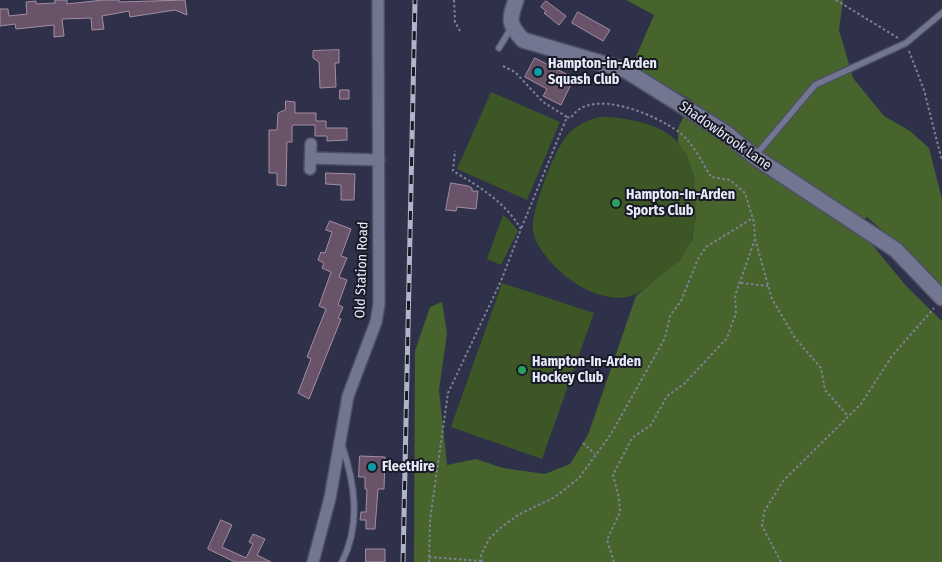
<!DOCTYPE html>
<style>
body{margin:0}
canvas{display:block;background:#2e3149}
</style>
<canvas width="942" height="562"></canvas>
<script>
const g = document.querySelector('canvas').getContext('2d');
g.lineJoin = 'round';
function fillPath(path, color) { g.fillStyle = color; g.fill(path, 'evenodd'); }
function trace(path, color, width, dash) { g.strokeStyle = color; g.lineWidth = width; g.lineCap = dash ? 'butt' : 'round'; g.setLineDash(dash || []); g.stroke(path); }
function label(font, color, halo, rows, align = 'center') {
  g.font = font + ' "Fira Sans Condensed",sans-serif'; g.lineWidth = 4; g.setLineDash([]); g.textBaseline = 'middle'; g.strokeStyle = halo; g.fillStyle = color; for (const [text, x, y, turn = 0] of rows) {
    g.save(); g.translate(x, y); g.rotate((+turn || 0) * Math.PI / 180); g.textAlign = isNaN(turn) ? turn : align; if (halo) g.strokeText(text, 0, 0); g.fillText(text, 0, 0); g.restore();
  }
}
const green = new Path2D(`
 M491,92L560,122L527,200L457,169Z
 M600,117C625,117 660,123 678,142C697,163 701,215 691,241C686,255 675,266 663,275C653,283 640,294 627,297C598,302 565,280 548,259C541,250 534,241 533,229C531,211 555,148 568,134C577,125 587,120 600,117Z
 M503,215L509,220L518,231L501,265L487,259Z
 M502,283L594,313L542,459L451,427Z`);
const forest = new Path2D(`
 M626,0H843L839,30L853,78L884,116L910,131L929,148L942,199V288L909,254L867,217L853,232L869,241L907,287L942,321V562H414L415,351L430,307L442,302L447,333L439,390L447,465L476,459L503,468L545,474L570,464L588,435L636,296L680,260L692,240L696,217L694,177L687,156L678,142V128L692,100L631,68L654,15Z`);
const building = new Path2D(`
 M55,0H67V4L103,0H119V2L185,0L187,15L175,10L130,17L129,11L102,16L104,29L92,30L91,18L62,19L64,36L54,37V25L16,29L15,24L0,26V9H8L9,16L27,14L26,2L36,1V4L55,3Z
 M546,1L566,16L559,25L544,13L546,11L541,7Z
 M578,12L610,30L603,41L572,23Z
 M339,50V63H335L336,87L320,88L319,62L313,58V51Z
 M535,58L574,78L561,105L543,96L547,89L525,77Z
 M340,90H349V99H340Z
 M286,101L295,102V113H316V121H326V128H347V140L327,141V136H315V125H294L292,126V142H287L286,186L277,185V173H269V130H277L278,113L285,110Z
 M326,173L355,174L354,200H341V185L326,184Z
 M451,183L468,186L472,188V191H478L476,209L457,207L456,211L446,210Z
 M330,221L351,229L341,256L347,258L339,277L347,280L338,305L343,307L338,318L341,319L309,399L298,393L311,359L307,357L326,309L319,306L331,272L322,268L324,263L318,260L321,252L325,253L332,232L326,230Z
 M360,456L385,457L384,489H378L375,529H366V520H360L361,512H366L367,489H365V477H359Z
 M221,520L232,525L222,547L246,558L253,544L249,542L253,534L265,539L257,555L271,562H235L208,549Z
 M366,549H385V562H366Z`);
const path = new Path2D(`
 M454,0L455,22L460,31
 M836,0L898,38
 M909,51L924,90L942,161
 M503,66L515,72L543,102L567,117L521,229
 M567,117L571,118C590,86 656,115 679,132C693,143 702,162 711,177L730,180L745,193L754,222L755,239L735,296L736,313L727,338L684,384L667,396L651,425L632,438L613,475L619,498L620,512L607,540L614,562
 M755,239L772,299L795,338L821,368L825,390L848,416
 M741,283L768,286
 M583,443L595,454
 M429,557L481,561
 M429,562L430,520L448,393L501,281L521,229C505,202 480,187 453,171L455,151
 M482,562L481,555L489,539L499,529L518,515L555,497L579,478L611,434L665,338L670,316L681,301L698,259L706,247L753,218
 M781,562L762,526L764,512L783,481L861,404L892,356L934,308`);
const lane = new Path2D(`
 M499,48L511,28
 M755,156L815,85L906,43L942,13
 M342,562C361,524 355,484 342,445`);
const street = new Path2D(`
 M311,158L379,160
 M310,169L311,144
 M313,562L330,498L348,396L376,322L379,304L378,0`);
const secondary = new Path2D(`
 M516,0C509,20 508,24 523,40L625,70L726,133L755,157L896,250L942,298`);
const rail = new Path2D(`
 M403,562L415,0`);
const markers = [
 [538,72,5,"#0f9aa8"],
 [616,203,5,"#2e9e5b"],
 [522,370,5,"#2e9e5b"],
 [372,467,5,"#0f9aa8"]
];
const poiNames = [
 ["Hampton-in-Arden",548,64],
 ["Squash Club",548,80],
 ["Hampton-In-Arden",626,195],
 ["Sports Club",626,211],
 ["Hampton-In-Arden",532,362],
 ["Hockey Club",532,378],
 ["FleetHire",382,467]
];
const streetNames = [
 ["Shadowbrook Lane",725,136,35],
 ["Old Station Road",362,270,-88]
];
fillPath(green, '#3c5625');
fillPath(forest, '#47642d');
fillPath(building, '#685368');
trace(building, '#a48da3', 1);
trace(lane, '#4d4f64', 8);
trace(street, '#4d4f64', 14);
trace(secondary, '#4d4f64', 18);
trace(path, '#7f8296', 2, [2.5, 2.5]);
trace(lane, '#727691', 5.5);
trace(street, '#727691', 11);
trace(secondary, '#727691', 15);
trace(rail, '#b2b5c8', 5);
trace(rail, '#191a25', 3, [9]);
for (const [x, y, r, color] of markers) { const dot = new Path2D(); dot.arc(x, y, r, 0, 2 * Math.PI); g.fillStyle = color; g.fill(dot); trace(dot, '#191a25', 2); }
label('bold 14px', '#e7eafa', '#191a25', poiNames, 'left');
label('14px', '#e7eafa', '#191a25', streetNames);
</script>
